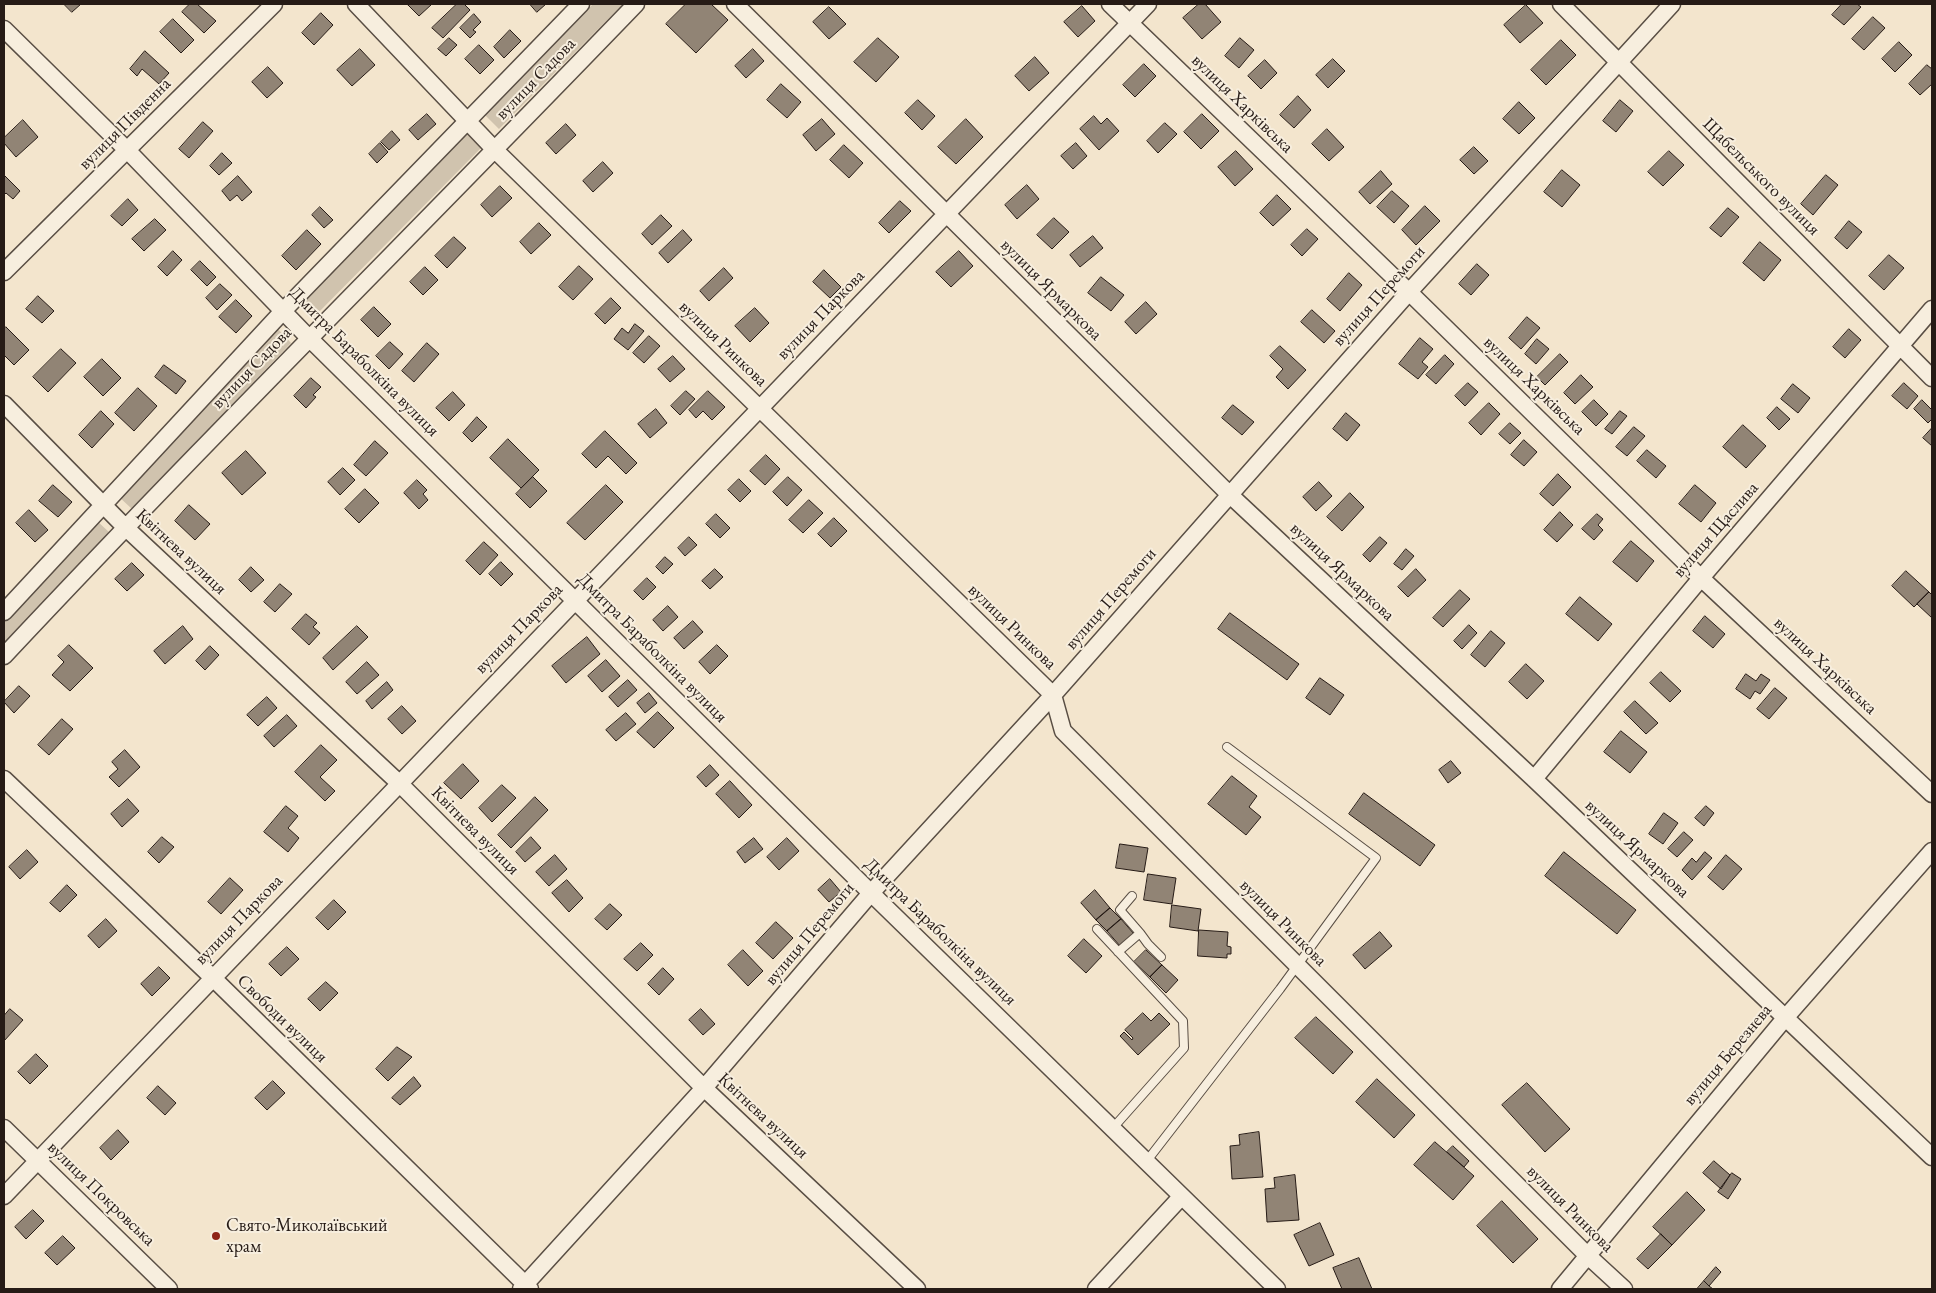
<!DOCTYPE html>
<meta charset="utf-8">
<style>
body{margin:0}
#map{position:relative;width:1936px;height:1293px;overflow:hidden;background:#f3e5cd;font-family:"EB Garamond",serif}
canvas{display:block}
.frame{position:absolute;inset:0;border:5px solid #261b16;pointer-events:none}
</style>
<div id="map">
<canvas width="1936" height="1293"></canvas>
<div class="frame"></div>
</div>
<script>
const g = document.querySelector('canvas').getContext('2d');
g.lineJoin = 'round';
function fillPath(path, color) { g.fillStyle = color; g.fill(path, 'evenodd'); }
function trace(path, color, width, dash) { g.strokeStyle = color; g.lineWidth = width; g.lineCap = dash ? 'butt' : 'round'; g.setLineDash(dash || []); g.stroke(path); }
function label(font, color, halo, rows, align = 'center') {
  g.font = font + ' "EB Garamond",serif'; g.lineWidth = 4; g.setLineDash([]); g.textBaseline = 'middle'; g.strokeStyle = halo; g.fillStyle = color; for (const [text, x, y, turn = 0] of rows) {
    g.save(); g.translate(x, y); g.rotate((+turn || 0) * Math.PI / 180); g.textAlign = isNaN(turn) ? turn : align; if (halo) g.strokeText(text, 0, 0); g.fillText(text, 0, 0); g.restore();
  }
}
const green = new Path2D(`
 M593,4H623L499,129L484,114Z
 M468,131L483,146L314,317L299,302Z
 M277,328L291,343L132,509L117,495Z
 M96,520L110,533L4,646V619Z`);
const building = new Path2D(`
 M64,4H81L72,12Z
 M190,4H197L216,21L204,33L182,12Z
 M409,4H432L419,16L408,5Z
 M457,4H464L470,10L443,38L432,28Z
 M530,4H546L537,12Z
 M686,4H711L728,20L696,53L666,24Z
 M1199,4H1205L1221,22L1202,39L1183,18Z
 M1842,4H1857L1861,7L1844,25L1832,15Z
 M1526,5L1543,23L1520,43L1504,25Z
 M1082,6L1095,21L1078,37L1064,22Z
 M829,7L846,24L829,39L813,22Z
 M321,13L333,25L314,45L302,33Z
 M474,14L481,22L473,30L476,32L470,38L460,28Z
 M1873,17L1885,28L1864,50L1852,39Z
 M173,19L194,40L181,53L160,32Z
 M510,30L521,41L504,58L494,47Z
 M449,38L457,45L446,56L438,49Z
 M878,38L899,57L876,82L854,62Z
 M1240,38L1254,50L1239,68L1225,56Z
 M1561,40L1576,55L1546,85L1531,70Z
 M1899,42L1912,55L1895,72L1882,59Z
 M479,45L494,60L480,74L465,59Z
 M360,49L375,65L352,86L337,70Z
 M753,49L764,61L746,78L735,66Z
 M145,51L169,73L159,84L142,69L137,76L130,69Z
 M1035,57L1049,73L1029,91L1015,76Z
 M1333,59L1345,71L1328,88L1316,75Z
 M1265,60L1277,73L1261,89L1248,76Z
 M1144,64L1156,76L1135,97L1123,85Z
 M1927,65L1932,69V84L1920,95L1909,84Z
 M268,67L283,83L267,98L252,82Z
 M781,84L801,102L787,118L767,100Z
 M1298,96L1311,110L1294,128L1280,115Z
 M918,100L935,116L922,130L905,113Z
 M1620,100L1633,111L1616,132L1603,121Z
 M1519,102L1535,118L1519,134L1503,119Z
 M427,114L436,124L418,140L409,130Z
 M1202,114L1219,131L1201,149L1184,132Z
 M1094,116L1101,124L1107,118L1119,131L1099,150L1080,129Z
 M822,119L835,134L816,151L803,135Z
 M966,119L983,137L956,164L938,147Z
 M23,120L38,137L16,157L4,143V138Z
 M203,122L213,131L189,158L179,149Z
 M1165,123L1177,134L1158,153L1147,141Z
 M566,124L576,135L556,154L546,143Z
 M1327,129L1344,147L1329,161L1312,144Z
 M392,131L400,140L389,150L381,142Z
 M380,143L388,152L377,163L369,154Z
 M1076,143L1087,156L1073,169L1061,156Z
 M844,145L863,163L849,178L830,160Z
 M1474,147L1488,161L1474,174L1460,160Z
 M1236,151L1253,169L1235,186L1218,167Z
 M1669,151L1684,165L1663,186L1648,172Z
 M222,153L232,163L219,175L210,166Z
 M603,162L613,173L593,192L583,181Z
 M1562,170L1580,185L1562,207L1544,192Z
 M1381,171L1392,184L1370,204L1359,192Z
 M4,175L20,191L13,199L6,193L4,195Z
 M1826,175L1838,185L1813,215L1801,204Z
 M238,176L252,192L242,201L237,195L230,201L222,191Z
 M1027,185L1039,199L1017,219L1005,205Z
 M500,186L512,198L492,217L481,205Z
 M1392,191L1409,206L1394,223L1377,207Z
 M1277,195L1291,209L1273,226L1260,213Z
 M128,199L138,210L122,226L111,216Z
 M900,201L911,211L889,233L879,223Z
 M1425,206L1440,221L1416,245L1402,230Z
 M320,207L333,220L324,228L312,215Z
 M1728,208L1739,217L1721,237L1710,228Z
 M661,215L672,226L652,245L642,234Z
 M1054,218L1069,232L1052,249L1037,235Z
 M155,219L166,230L144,251L132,239Z
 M1849,221L1862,232L1847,249L1835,238Z
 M539,223L551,235L531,254L520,242Z
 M1307,229L1318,239L1302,256L1291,245Z
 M307,230L321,244L296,270L282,256Z
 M683,230L692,240L668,263L659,253Z
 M1093,236L1103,248L1080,267L1070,255Z
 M454,237L466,248L447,268L435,256Z
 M1760,242L1781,260L1764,281L1743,263Z
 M173,251L182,260L167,276L158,267Z
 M959,251L973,266L951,287L936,272Z
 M1889,255L1904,268L1884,290L1869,276Z
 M200,261L216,277L207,286L191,270Z
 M1477,264L1489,275L1471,295L1459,284Z
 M579,266L593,279L573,300L559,287Z
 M425,267L438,280L423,295L410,282Z
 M724,268L733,278L709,301L700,291Z
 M824,270L841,287L830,298L813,282Z
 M1349,273L1362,285L1340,311L1327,299Z
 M1101,277L1124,295L1111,311L1088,293Z
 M220,284L232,295L217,310L206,298Z
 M38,296L54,311L42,323L26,309Z
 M611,298L621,308L605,324L595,314Z
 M236,300L252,316L236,333L219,317Z
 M1146,302L1157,314L1136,334L1125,322Z
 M374,307L391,324L378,337L361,320Z
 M755,308L769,323L750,342L735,326Z
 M1312,310L1335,331L1324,343L1301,322Z
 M1527,317L1540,328L1521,349L1509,338Z
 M635,324L644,331L628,350L614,339L622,328L628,333Z
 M6,327L29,350L14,365L4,355V329Z
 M1849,329L1861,340L1845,358L1833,347Z
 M649,336L660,346L644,363L633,353Z
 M1420,338L1433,349L1422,362L1428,367L1418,379L1399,364Z
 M1537,339L1549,349L1536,364L1525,354Z
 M390,342L403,354L389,369L376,356Z
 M427,343L439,354L414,382L402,371Z
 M1280,346L1306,370L1288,389L1276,377L1283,369L1270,356Z
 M61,349L76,363L48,392L33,377Z
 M1560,354L1568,362L1545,385L1537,377Z
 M1445,355L1454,364L1436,384L1426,375Z
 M673,356L685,369L670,382L658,369Z
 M102,359L121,378L103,396L84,377Z
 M164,365L186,381L176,394L155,377Z
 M1581,375L1593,387L1575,404L1564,393Z
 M311,378L321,387L313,395L316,397L306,408L294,396Z
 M1468,383L1478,392L1465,406L1455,396Z
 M1904,383L1918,396L1907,409L1892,396Z
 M1793,384L1810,398L1798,413L1781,399Z
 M138,388L157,406L134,431L115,413Z
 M686,391L695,399L680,415L671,406Z
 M708,391L725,407L712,420L703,411L696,418L689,410Z
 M453,392L465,405L449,421L436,408Z
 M1594,400L1608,414L1596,426L1582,412Z
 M1922,400L1932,410V419L1928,423L1914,409Z
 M1489,403L1500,414L1481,435L1469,423Z
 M1233,405L1254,422L1242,435L1222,418Z
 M1777,407L1790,419L1779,430L1767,418Z
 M656,409L667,423L650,438L638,424Z
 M101,411L114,424L92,448L79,435Z
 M1620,411L1627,416L1612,434L1605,429Z
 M1346,413L1360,425L1347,441L1333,429Z
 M477,417L487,427L472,442L463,433Z
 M1510,423L1521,433L1510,444L1499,434Z
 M1743,425L1766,446L1746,468L1723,447Z
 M1634,427L1645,436L1627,456L1616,447Z
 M1932,428V446L1923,438Z
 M605,431L637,463L626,474L608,456L596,468L582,454Z
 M508,439L539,470L521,488L490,458Z
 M1524,440L1537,452L1524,466L1511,455Z
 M375,441L388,453L366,476L354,465Z
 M1647,450L1666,466L1656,478L1637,461Z
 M246,451L266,473L242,495L222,473Z
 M766,455L780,469L765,485L750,471Z
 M343,468L355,480L340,495L328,482Z
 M1558,474L1571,487L1553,506L1540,494Z
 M533,477L547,491L530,508L516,494Z
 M788,477L802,490L787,506L773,492Z
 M739,479L751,491L740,502L728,490Z
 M417,480L427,490L423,494L428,500L419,509L404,493Z
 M1319,482L1332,496L1316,511L1303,497Z
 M53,485L72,502L58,517L39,501Z
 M606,485L623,502L585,540L567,523Z
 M1695,485L1716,503L1701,522L1679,504Z
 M365,489L379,503L359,523L345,509Z
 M1350,493L1364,507L1342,531L1327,517Z
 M809,500L823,513L803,533L789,520Z
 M189,505L210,524L195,540L175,521Z
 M29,510L48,530L35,542L16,523Z
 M1560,512L1573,525L1557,542L1544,530Z
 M716,514L730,528L720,538L706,524Z
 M1597,514L1603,519L1598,525L1603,530L1594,540L1582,529Z
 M834,518L847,531L831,547L818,534Z
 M689,537L697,545L685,556L678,548Z
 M1380,537L1387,543L1370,562L1363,555Z
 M1631,541L1654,561L1637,582L1613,562Z
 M484,542L498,555L480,575L466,561Z
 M1406,549L1414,556L1402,570L1394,564Z
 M665,557L673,564L663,574L656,567Z
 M501,562L513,574L501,586L489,574Z
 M132,563L144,575L127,591L115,579Z
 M251,567L264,580L251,592L239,580Z
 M715,569L723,577L710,589L702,581Z
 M1416,569L1426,580L1408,597L1398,587Z
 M1906,571L1929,592L1914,607L1892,586Z
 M647,578L656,587L643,600L634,591Z
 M280,584L292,594L275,612L264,602Z
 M1460,590L1470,599L1443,627L1433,618Z
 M1929,592L1932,595V618L1917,604Z
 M1580,597L1612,624L1598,641L1566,614Z
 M668,606L678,617L663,631L653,620Z
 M1230,613L1299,664L1287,680L1218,629Z
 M306,614L317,623L313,627L320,633L309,645L292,629Z
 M1705,616L1725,634L1713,648L1693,631Z
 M693,621L703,632L684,649L674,638Z
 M1469,625L1477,633L1462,649L1454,641Z
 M183,626L193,639L165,664L154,651Z
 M357,626L368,637L333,670L323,658Z
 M1491,631L1505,643L1485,667L1471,655Z
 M587,637L600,654L566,683L552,666Z
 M69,645L93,668L70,691L52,675L64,662L58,656Z
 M717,645L728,656L710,674L699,662Z
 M210,646L219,655L205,670L196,661Z
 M606,660L620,676L602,692L588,676Z
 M367,662L379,675L357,694L346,682Z
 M1526,664L1544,681L1527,699L1509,682Z
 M1661,672L1681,691L1670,702L1650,683Z
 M1746,674L1756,681L1761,674L1770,680L1760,694L1755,691L1750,699L1736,689Z
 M1320,678L1344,695L1330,715L1306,698Z
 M628,680L637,690L618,707L609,697Z
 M387,682L393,690L372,709L366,701Z
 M19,686L30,696L14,713L4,702Z
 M1775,688L1787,698L1769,719L1757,709Z
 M649,693L657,703L645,713L637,703Z
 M267,697L277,708L258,726L247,715Z
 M1635,701L1658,723L1646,734L1624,712Z
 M402,706L416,721L402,734L388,719Z
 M658,712L674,728L654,748L637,732Z
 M626,713L636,724L616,741L606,730Z
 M287,715L297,726L274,747L264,736Z
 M62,719L73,729L49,755L38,745Z
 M1621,731L1647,752L1630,773L1604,752Z
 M321,745L337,760L320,777L335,791L325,801L295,772Z
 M125,750L140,767L119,787L109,777L118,769L112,762Z
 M1451,761L1461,773L1448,783L1439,770Z
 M463,764L479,781L461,799L444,783Z
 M710,765L719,775L706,787L697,777Z
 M1232,776L1257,796L1249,807L1261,817L1246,835L1208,804Z
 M730,781L752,805L739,818L716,794Z
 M502,785L516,798L492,822L479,808Z
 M1364,793L1435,845L1420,866L1349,814Z
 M535,797L548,810L511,848L498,835Z
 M128,799L139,811L122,827L111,814Z
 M286,806L298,816L288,828L299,838L288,852L264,832Z
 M1706,806L1714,813L1704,826L1695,818Z
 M1664,813L1678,823L1663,844L1649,834Z
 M1684,832L1693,840L1677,857L1668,849Z
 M162,837L174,847L159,863L148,852Z
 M531,837L541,848L525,862L516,852Z
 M754,838L763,849L745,863L737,852Z
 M787,838L799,851L779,870L767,857Z
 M1120,844L1148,848L1144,872L1116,868Z
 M27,850L38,862L20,879L9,867Z
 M1564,852L1636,910L1617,934L1545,876Z
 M1705,852L1712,858L1692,880L1682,870L1692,858L1696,862Z
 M555,855L567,869L549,886L536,872Z
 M1726,855L1742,869L1723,890L1708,877Z
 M1148,874L1176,878L1172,904L1144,900Z
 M230,878L243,890L221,914L208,902Z
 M830,879L841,892L829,902L818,890Z
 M567,880L583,898L569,912L552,893Z
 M67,885L77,895L60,912L50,903Z
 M1095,890L1110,908L1096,920L1081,903Z
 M334,900L346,912L328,930L316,918Z
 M610,904L622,915L607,930L595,919Z
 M1172,905L1201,909L1198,931L1170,927Z
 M1110,908L1121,919L1107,931L1096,920Z
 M106,919L117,931L99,948L88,936Z
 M1121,919L1134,934L1120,946L1107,931Z
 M776,922L793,938L773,959L756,943Z
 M1199,930L1228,932L1227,946L1231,947V954H1227V958L1198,956Z
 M1380,932L1392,946L1365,969L1353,955Z
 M1084,939L1102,956L1086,973L1068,956Z
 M641,943L653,955L637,971L624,959Z
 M287,947L299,959L281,976L269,964Z
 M743,950L763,971L748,986L728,965Z
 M1146,950L1162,965L1150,977L1134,962Z
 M1162,965L1178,980L1166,993L1150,977Z
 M159,967L170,978L152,996L141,984Z
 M663,968L674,979L659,995L648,984Z
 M326,982L338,993L320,1011L308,999Z
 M10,1009L23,1020L4,1041V1016Z
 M701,1009L715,1024L703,1035L689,1020Z
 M1143,1013L1151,1021L1159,1013L1170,1024L1138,1055L1120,1036L1124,1032L1132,1040L1133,1038L1125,1030Z
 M1316,1017L1353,1052L1333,1074L1295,1038Z
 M397,1047L412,1057L388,1081L376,1069Z
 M36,1054L48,1066L30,1084L18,1072Z
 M414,1077L421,1086L400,1105L392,1098Z
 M1377,1079L1415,1115L1394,1138L1356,1102Z
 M273,1081L285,1093L267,1110L255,1098Z
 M1527,1083L1570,1129L1545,1152L1502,1105Z
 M158,1086L176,1103L165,1115L147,1098Z
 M118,1130L129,1142L111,1160L100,1148Z
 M1259,1132L1263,1177L1232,1179L1230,1146L1240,1145L1239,1135Z
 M1435,1142L1474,1176L1453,1200L1414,1165Z
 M1453,1146L1469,1161L1464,1167L1447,1152Z
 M1714,1161L1730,1175L1721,1189L1703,1173Z
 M1732,1173L1741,1179L1728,1199L1718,1192Z
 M1295,1175L1299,1220L1267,1222L1265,1189L1275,1188L1274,1178Z
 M1687,1192L1705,1210L1672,1245L1653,1227Z
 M1502,1201L1538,1239L1513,1263L1477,1226Z
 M33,1210L44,1221L26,1239L15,1227Z
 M1320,1223L1334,1255L1309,1266L1294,1235Z
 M1661,1234L1672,1245L1648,1269L1637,1259Z
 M63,1236L75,1248L57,1265L45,1253Z
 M1359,1258L1372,1289H1342L1333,1268Z
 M1716,1267L1721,1272L1709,1286L1704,1281Z
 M1704,1281L1709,1286L1713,1289H1697Z`);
const lane = new Path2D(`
 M1097,929L1183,1021L1184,1048L1112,1129
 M1140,933L1148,944L1161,957
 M1118,952L1140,933L1120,910L1132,896
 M1146,1162L1280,989L1376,858L1227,747`);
const street = new Path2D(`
 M356,4L495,150L1053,695L1063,731L1587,1255L1624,1289
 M735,4L1229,494L1534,779L1932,1157
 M1110,4L1409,292L1701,578L1932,794
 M1561,4L1932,378
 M4,29L127,150L309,338L871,893L1277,1289
 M4,272L274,4
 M4,404L125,527L399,783L704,1088L917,1289
 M4,612L284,310L581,4
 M4,656C211,435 426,222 636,4
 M4,779L212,977L530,1289
 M1534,779L1701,578L1932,309
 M4,1128L169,1289
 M4,1196L1148,4
 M521,1289L704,1088L871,893L1053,695L1409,292L1672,4
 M1096,1289L1181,1197
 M1560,1289L1786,1017L1932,851`);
const markers = [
 [216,1236,5,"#8f2418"]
];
const streetNames = [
 ["вулиця Садова",536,79,-46],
 ["вулиця Харківська",1242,104,44],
 ["вулиця Південна",125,124,-45],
 ["Щабельського вулиця",1761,177,45],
 ["вулиця Ярмаркова",1051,290,45],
 ["вулиця Перемоги",1379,296,-48],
 ["вулиця Паркова",821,315,-46],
 ["вулиця Ринкова",723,344,44],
 ["Дмитра Бараболкіна вулиця",364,362,45],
 ["вулиця Садова",252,368,-46],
 ["вулиця Харківська",1534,386,44],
 ["вулиця Щаслива",1716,530,-49],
 ["Квітнева вулиця",181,552,43],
 ["вулиця Ярмаркова",1342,572,43],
 ["вулиця Перемоги",1111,599,-49],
 ["вулиця Ринкова",1012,627,44],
 ["вулиця Паркова",519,629,-46],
 ["Дмитра Бараболкіна вулиця",652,648,45],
 ["вулиця Харківська",1825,666,43],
 ["Квітнева вулиця",475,831,45],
 ["вулиця Ярмаркова",1637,849,43],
 ["вулиця Паркова",239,920,-46],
 ["вулиця Ринкова",1283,923,45],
 ["Дмитра Бараболкіна вулиця",940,932,44],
 ["вулиця Перемоги",810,934,-50],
 ["Свободи вулиця",282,1019,44],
 ["вулиця Березнева",1728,1055,-50],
 ["Квітнева вулиця",763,1116,43],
 ["вулиця Покровська",101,1194,44],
 ["вулиця Ринкова",1570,1209,45]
];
const poiNames = [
 ["Свято-Миколаївський",226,1226],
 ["храм",226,1247]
];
fillPath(green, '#d0c3ae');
fillPath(building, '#918475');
trace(building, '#261b16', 1);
trace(lane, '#594e44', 10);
trace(street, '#594e44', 19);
trace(lane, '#f7eede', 8);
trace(street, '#f7eede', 16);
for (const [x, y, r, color] of markers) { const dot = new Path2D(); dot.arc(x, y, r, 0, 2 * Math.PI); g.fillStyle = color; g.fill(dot); trace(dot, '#f7eede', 2); }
label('18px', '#261b16', '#f7eede', streetNames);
label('18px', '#261b16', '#f7eede', poiNames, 'left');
</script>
